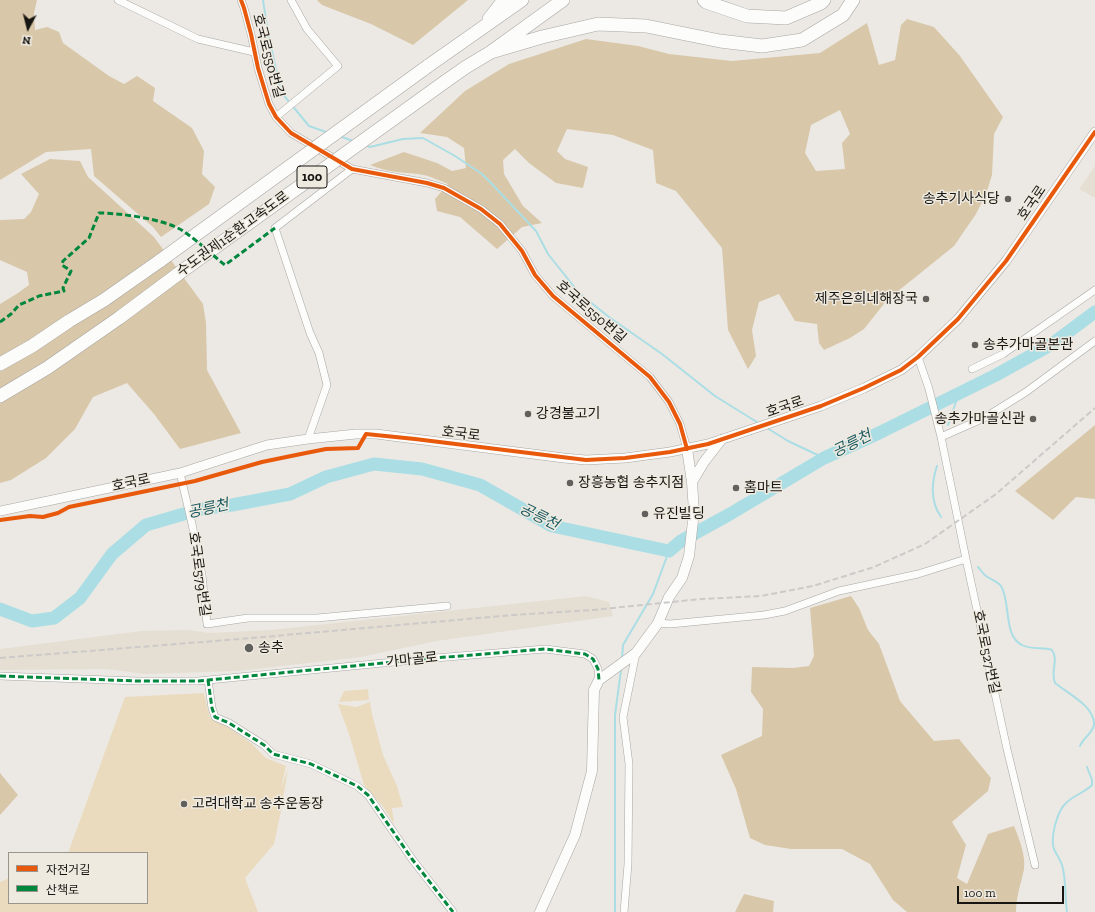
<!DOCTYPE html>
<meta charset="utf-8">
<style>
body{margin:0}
#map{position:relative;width:1095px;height:912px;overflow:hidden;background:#ece9e4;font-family:"Zilla Slab","Noto Sans KR",serif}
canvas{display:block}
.legend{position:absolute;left:8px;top:852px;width:140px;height:52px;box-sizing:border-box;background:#efeae0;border:1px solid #99958e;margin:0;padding:5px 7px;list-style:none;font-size:12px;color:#181612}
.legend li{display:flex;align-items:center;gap:8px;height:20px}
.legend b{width:20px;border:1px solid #99958e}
.north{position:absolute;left:8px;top:8px;width:40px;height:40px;-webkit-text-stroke:3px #efeae0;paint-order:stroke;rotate:187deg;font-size:11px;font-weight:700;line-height:16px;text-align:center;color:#181612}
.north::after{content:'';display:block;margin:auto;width:14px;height:18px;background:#181612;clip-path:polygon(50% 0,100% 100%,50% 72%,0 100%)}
.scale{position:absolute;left:957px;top:886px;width:107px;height:18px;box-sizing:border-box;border:2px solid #181612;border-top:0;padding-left:5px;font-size:12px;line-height:14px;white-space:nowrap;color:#181612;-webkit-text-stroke:3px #efeae0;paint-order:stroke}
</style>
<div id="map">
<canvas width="1095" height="912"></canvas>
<ul class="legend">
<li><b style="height:5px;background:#e8590c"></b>자전거길</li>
<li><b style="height:5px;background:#00873e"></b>산책로</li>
</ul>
<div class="north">N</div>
<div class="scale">100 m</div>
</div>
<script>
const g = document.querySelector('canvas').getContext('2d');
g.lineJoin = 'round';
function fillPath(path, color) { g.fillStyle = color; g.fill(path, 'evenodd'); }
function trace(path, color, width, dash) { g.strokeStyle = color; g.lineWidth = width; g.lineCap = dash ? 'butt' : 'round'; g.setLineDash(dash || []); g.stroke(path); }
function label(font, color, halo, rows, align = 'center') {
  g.font = font + ' "Zilla Slab","Noto Sans KR",serif'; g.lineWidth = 3; g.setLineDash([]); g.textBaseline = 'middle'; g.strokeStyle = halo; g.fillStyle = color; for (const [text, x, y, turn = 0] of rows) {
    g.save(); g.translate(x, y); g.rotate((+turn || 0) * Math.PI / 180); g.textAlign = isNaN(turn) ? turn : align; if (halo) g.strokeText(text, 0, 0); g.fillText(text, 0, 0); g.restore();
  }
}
const built = new Path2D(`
 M1095,166V201V198L1079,189Z
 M586,596L609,602L613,616L437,641L361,657L238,671L144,674L107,669L0,670V649L141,631L187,630L210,633L271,630Z`);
const green = new Path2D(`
 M368,689L369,700L339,702L344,691Z
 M204,693L210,718L225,725L251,743L266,758L286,766L281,789L288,768L281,811L274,844L245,878L258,912H0V882L9,878V903H147V853H68L125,697Z
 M370,702L372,714L383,755L397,786L403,807L392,808L394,824L384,808L364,785L349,734L338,704L356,707Z`);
const forest = new Path2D(`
 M0,0H37L34,13L35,30L47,27L59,32L63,43L109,76L124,84L137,76L155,88L153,101L192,128L204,151L202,174L215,187L209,204L161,237L153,227L94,176L91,149L46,152L0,180Z
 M317,0H468L413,45L371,24L322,5Z
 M907,19L934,27L960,56L1003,117L994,134L992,175L986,194L976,214L954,246L887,300L864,329L850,338L824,350L819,343L817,324L795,321L779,294L759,302L752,330L756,356L748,369L728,330L722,248L676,191L656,183L653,150L613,135L567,129L557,151L565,159L588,167L583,188L556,183L529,163L515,149L503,160L504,174L523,206L542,223L522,227L497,249L460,217L437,211L435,199L448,184C440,181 432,177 424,175C406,172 388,173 370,165L404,152L437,163L452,171L466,168L464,148L447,137L420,133L465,91L509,64L586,39L638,46L669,54L732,61L820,53L867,23L879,65L895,60L901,25ZM840,110L850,134L842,143L845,169L816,171L805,153L811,125Z
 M50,159L80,161L88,177L154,237L203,304L206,323L207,370L241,433L180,449L154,414L127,383L93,397L75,429L46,458L11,480L0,483V304L18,293L29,285L27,272L0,260V220L24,219L31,212L39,194L21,174Z
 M1095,425V499L1076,497L1053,520L1015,491Z
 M851,596L859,608L868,630L879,644L900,701L934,741L959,739L991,778L988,791L952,822L966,845L957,878L967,884L988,834L1014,826C1019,838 1026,856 1024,869C1021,884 1016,897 1016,912H907L893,900L870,864L842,849H791L765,845L750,838L736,789L721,755L762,736L763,709L751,692L752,667L793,668L809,666L814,656L810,608Z
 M0,773L18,795L0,815Z
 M744,894L774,901L773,912H735Z`);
const stream = new Path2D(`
 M263,0L268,33L281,92L309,126L329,133
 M339,136L353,141
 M365,145L370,147L403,139L423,138L455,156L482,174L491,183L536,231L548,254L579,293L609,317L662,354L715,396L760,424
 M948,425L959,393
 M767,428L788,441L824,458
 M937,466C931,484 930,501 941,517
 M978,567C981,570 983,574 986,576C991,580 997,581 1001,586C1011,602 1003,636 1022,645C1031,650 1043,647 1052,650C1059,660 1050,672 1055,683C1067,693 1095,706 1094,725C1092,734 1083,738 1080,746
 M622,659L623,645L653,594L669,551
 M615,912V715L621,670
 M1067,912C1065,898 1066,883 1063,869C1062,861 1057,856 1054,849C1050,838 1057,811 1066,803C1074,795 1084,793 1092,785V780L1087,767`);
const river = new Path2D(`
 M0,609L32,621L54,618L80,598L112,554L146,525L201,509L232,505L290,494L326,477L374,464L422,469L480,485L552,526L669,551L681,541L730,514L824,458L879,433L996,375L1052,344L1095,312`);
const minor = new Path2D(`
 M118,0L198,39L254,52
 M241,0L244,8L251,34L258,68L269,104L276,117L291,133L352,169L427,183L444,188L481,209L500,224L522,251L535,275L553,296L650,377L669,402L680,424L687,449
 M276,117L338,66L307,29L291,0
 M918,357L929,389L941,437L966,559L1007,749L1035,865
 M972,369L1003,354L1095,290
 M941,437L984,418L1026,392L1095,341
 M308,439L327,385L319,353L310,333L275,228L352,169
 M180,473L192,524L202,575L207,624L248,618H317L447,606
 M658,623L670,624L764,615L785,611L839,591L918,574L966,559
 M0,676L137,681H198L435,658L545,649L585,654L593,659L598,669L599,680
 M208,680L212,708L215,717L229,723L264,745L273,754L311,764L357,786L368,795L412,859L453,912
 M624,912L628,864L629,764L623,717L636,653`);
const tertiary = new Path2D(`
 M0,511L180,473L267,445L308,439L356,434H376L564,458L586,460L625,458L670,452L708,444L821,406L864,388L901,370L918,357L958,319L1006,261L1095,132`);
const secondary = new Path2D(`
 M692,482L704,462L721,440
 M540,912L575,835L592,771L594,690L599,680L636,653L658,623L669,597L682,578L689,556L694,512L692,482L687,449`);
const motorway = new Path2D(`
 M704,0L706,2L747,16L786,18L821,3L824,0
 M489,19L504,0
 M491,52L542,37L598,24L646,26L720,41L762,46L802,40L843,15L853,0
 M428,66L522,0
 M446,81L466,67L491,52L563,0
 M0,364L32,346L69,321L104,300L161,260
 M0,396L47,368L119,318L178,274`);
const rail = new Path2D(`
 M0,658L240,639L513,615L593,610L701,599L761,596L813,586L874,567L925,544L996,494L1095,408`);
const motorwayBridge = new Path2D(`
 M161,260L428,66
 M178,274L446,81`);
const quiet = new Path2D(`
 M0,322L11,314L19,305L26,302L39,296L64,291L63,288L71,271L62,265L63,261L89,238L99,213C120,213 165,219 183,231C198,241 211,254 225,265L275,228
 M0,676L137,681H198L435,658L545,649L585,654L593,659L598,669L599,680
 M208,680L212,708L215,717L229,723L264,745L273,754L311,764L357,786L368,795L412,859L453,912`);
const cycleway = new Path2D(`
 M241,0L244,8L251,34L258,68L269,104L276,117L291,133L352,169L427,183L444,188L481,209L500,224L522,251L535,275L553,296L650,377L669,402L680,424L687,449
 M0,520L30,516L43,517L58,513L69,507L195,481L262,462L296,455L326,449L358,448L366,434L415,439L586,460L625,458L670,452L708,444L821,406L864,388L901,370L918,357L958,319L1006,261L1095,132`);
const markers = [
 [1008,199,4,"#62605c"],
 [926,299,4,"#62605c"],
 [975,345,4,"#62605c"],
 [528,414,4,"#62605c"],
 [1033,419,4,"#62605c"],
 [570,483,4,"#62605c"],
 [736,488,4,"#62605c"],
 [645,514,4,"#62605c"],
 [249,648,5,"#62605c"],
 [184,804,4,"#62605c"]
];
const shields = [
 [312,177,30]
];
const shieldNames = [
 ["100",312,177]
];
const streetNames = [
 ["호국로550번길",268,56,75],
 ["호국로",1032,203,-56],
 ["수도권제1순환고속도로",233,234,-36],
 ["호국로550번길",591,312,41],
 ["호국로",785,407,-19],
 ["호국로",461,434,7],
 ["호국로",131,483,-12],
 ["호국로579번길",199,574,82],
 ["호국로527번길",986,652,78],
 ["가마골로",412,660,-6]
];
const poiNames = [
 ["송추기사식당",1000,199,"right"],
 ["제주은희네해장국",918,299,"right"],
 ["송추가마골본관",983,345],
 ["강경불고기",536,414],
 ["송추가마골신관",1025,419,"right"],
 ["장흥농협 송추지점",578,483],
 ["홈마트",744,488],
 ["유진빌딩",653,514],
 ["송추",258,648],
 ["고려대학교 송추운동장",192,804]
];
const waterNames = [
 ["공릉천",852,444,-26],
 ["공릉천",208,509,-12],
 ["공릉천",539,517,26]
];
fillPath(built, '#e5dfd3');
fillPath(green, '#eadbbf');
fillPath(forest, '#d8c7a9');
trace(stream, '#abdee4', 2);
trace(river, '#abdee4', 13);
trace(minor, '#a8a6a3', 8);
trace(tertiary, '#a8a6a3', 10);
trace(secondary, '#a8a6a3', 11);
trace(motorway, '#a8a6a3', 14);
trace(minor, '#fcfcfb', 7);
trace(tertiary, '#fcfcfb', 9);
trace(secondary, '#fcfcfb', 10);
trace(motorway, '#fcfcfb', 13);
trace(rail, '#cccac9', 2, [6, 3]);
trace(motorwayBridge, '#a8a6a3', 14, []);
trace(motorwayBridge, '#fcfcfb', 13);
trace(quiet, '#00873e', 3, [6, 3]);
trace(cycleway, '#e8590c', 4);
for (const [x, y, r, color] of markers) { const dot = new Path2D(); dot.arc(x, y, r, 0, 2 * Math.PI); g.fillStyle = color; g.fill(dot); trace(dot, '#efeae0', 1.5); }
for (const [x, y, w] of shields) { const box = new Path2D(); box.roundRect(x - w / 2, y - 11, w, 22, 3); g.fillStyle = '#efeae0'; g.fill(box); trace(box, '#181612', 1); }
label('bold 13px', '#181612', null, shieldNames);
label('14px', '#181612', '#efeae0', streetNames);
label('14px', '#181612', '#efeae0', poiNames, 'left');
label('italic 15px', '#195961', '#efeae0', waterNames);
</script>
